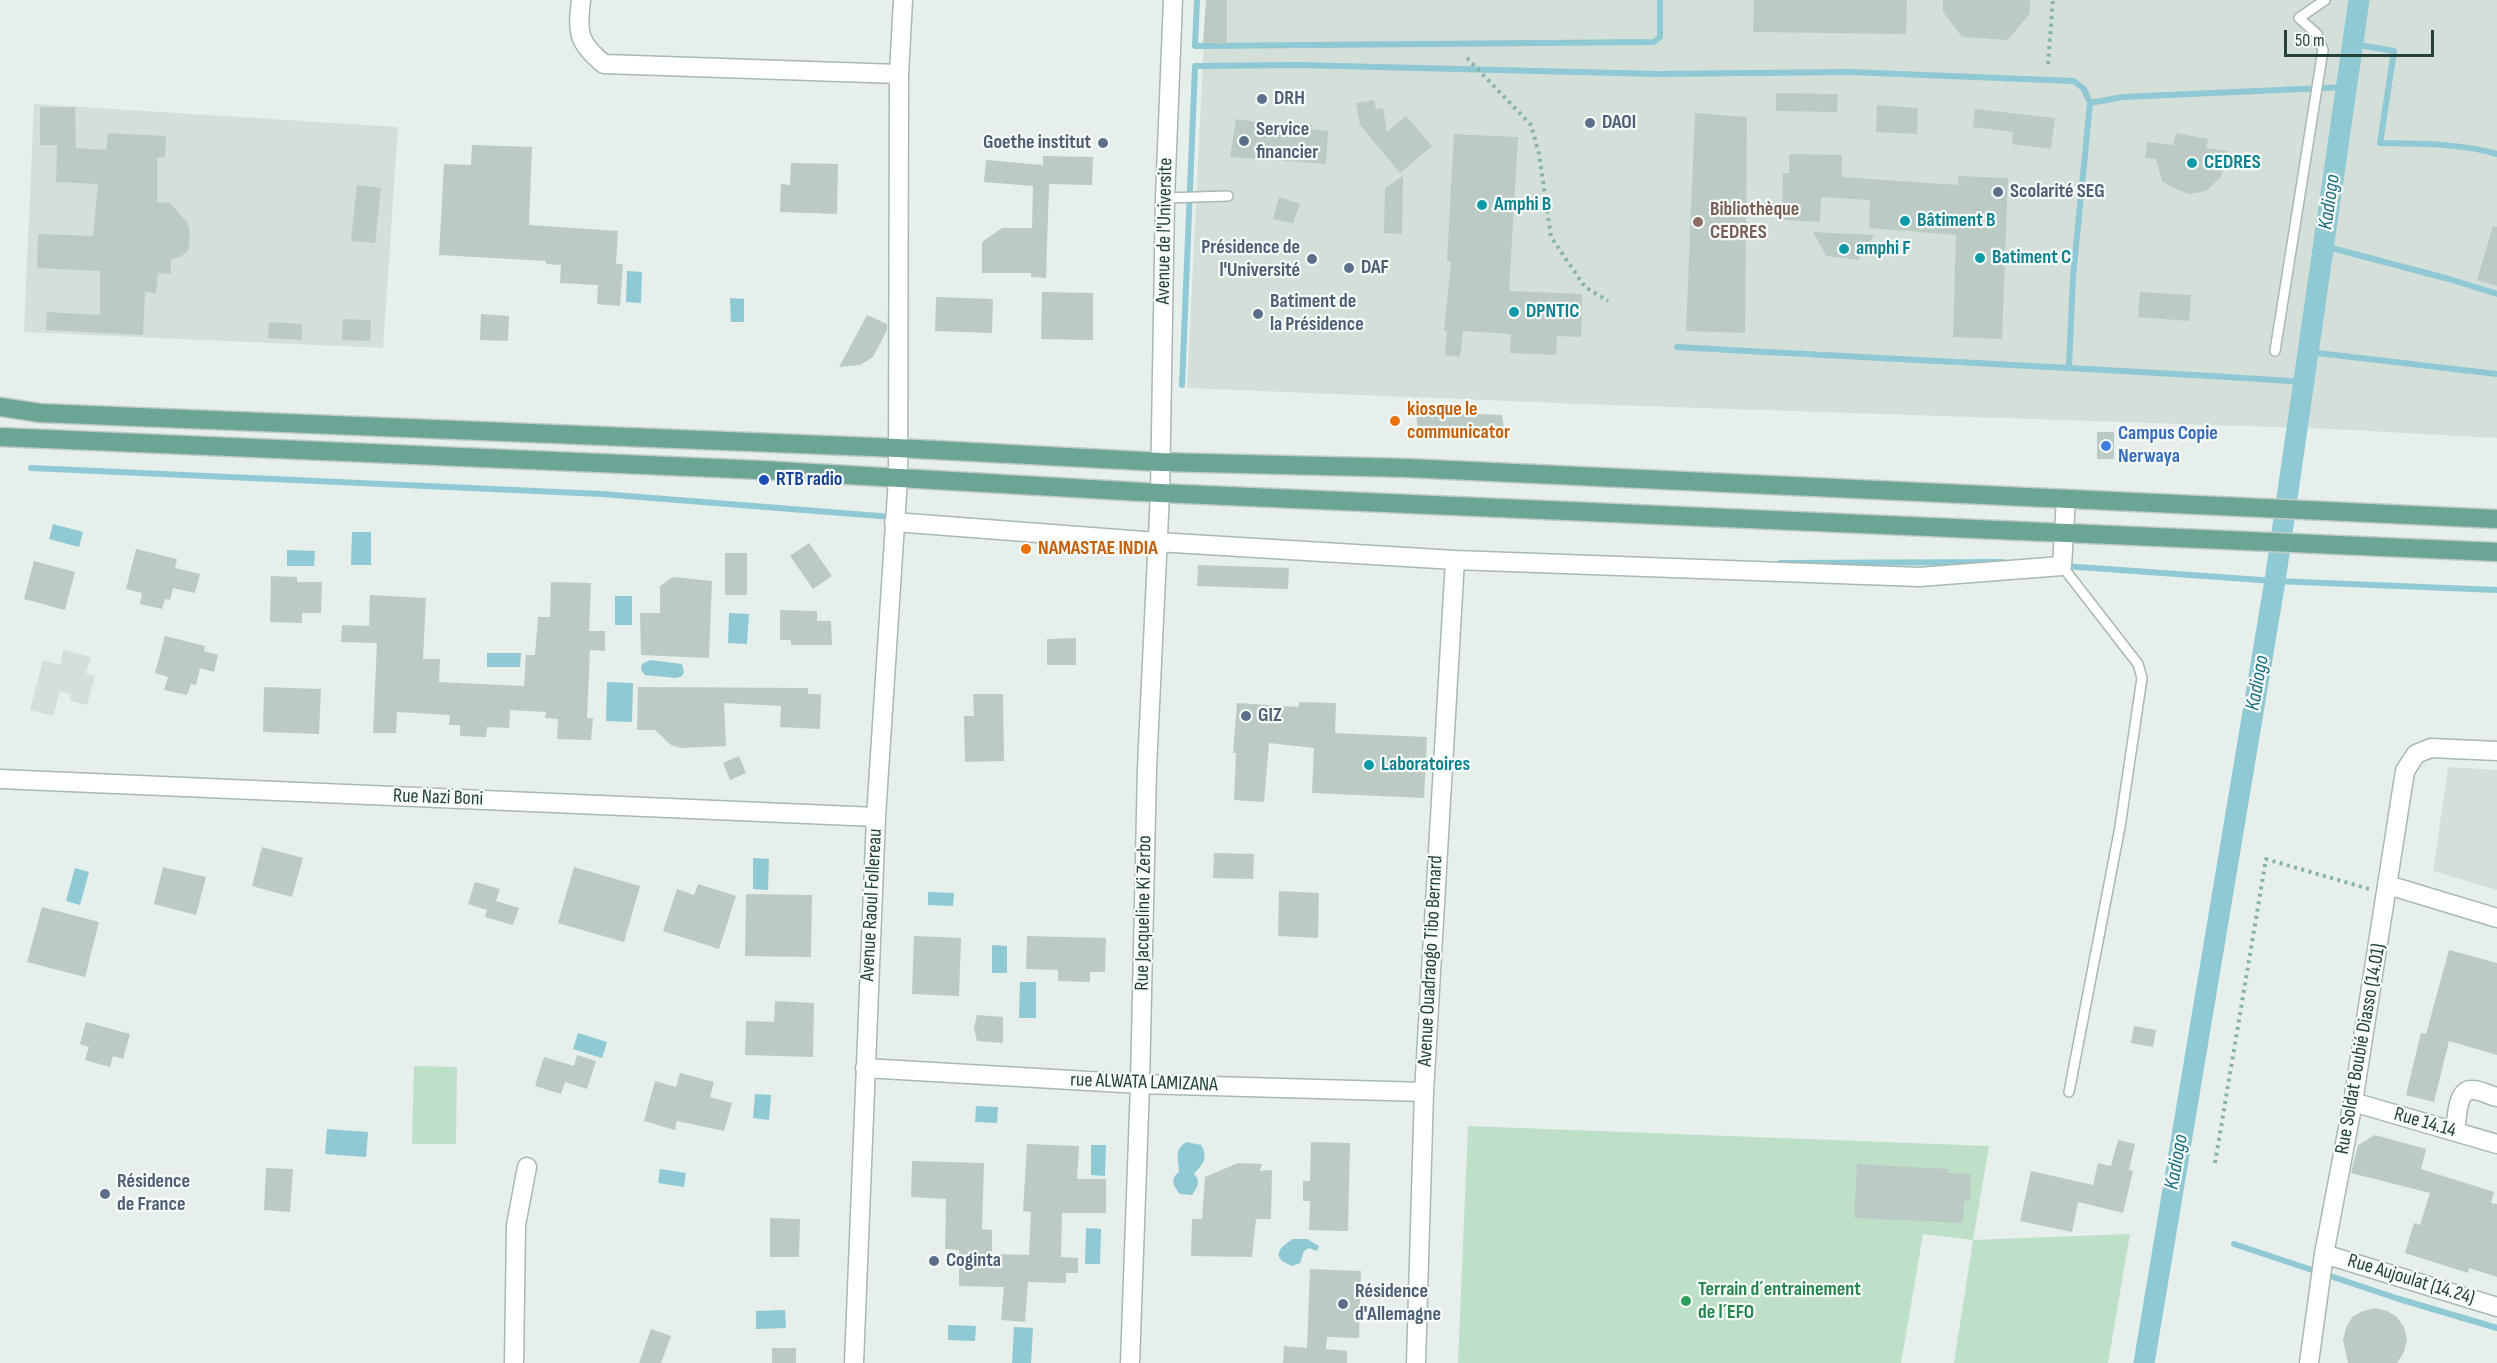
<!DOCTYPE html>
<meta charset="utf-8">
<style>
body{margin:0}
#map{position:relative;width:2497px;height:1363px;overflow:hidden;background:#e6efeb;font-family:"Sofia Sans Condensed",sans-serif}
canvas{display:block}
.scale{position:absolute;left:2284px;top:30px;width:150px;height:27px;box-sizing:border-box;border:3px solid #24423a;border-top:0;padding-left:8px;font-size:18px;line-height:21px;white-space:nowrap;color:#24423a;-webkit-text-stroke:4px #f7fbf9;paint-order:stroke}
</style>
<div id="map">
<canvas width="2497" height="1363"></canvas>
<div class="scale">50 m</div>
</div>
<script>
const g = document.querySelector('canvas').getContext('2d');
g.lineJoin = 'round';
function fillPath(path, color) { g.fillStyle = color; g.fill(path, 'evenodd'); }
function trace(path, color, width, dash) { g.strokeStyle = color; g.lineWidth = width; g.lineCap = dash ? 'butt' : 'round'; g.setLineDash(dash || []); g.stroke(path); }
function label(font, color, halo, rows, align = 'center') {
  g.font = font + ' "Sofia Sans Condensed",sans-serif'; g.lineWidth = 4.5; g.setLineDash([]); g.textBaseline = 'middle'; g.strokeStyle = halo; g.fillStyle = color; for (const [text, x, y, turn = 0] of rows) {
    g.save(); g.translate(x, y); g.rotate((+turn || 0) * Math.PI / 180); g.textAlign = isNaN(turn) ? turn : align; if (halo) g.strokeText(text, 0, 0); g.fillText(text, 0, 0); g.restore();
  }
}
const built = new Path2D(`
 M1206,0H2497V438L2332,429L1582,404L1187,388Z
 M34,104L398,127L383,348L24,332Z
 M63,650L91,657L86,673L95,676L87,705L70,701L71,694L60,691L53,716L30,710L43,660L60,665Z
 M2448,767L2497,770V890L2433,871Z`);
const green = new Path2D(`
 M414,1066L457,1067L456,1144H412Z
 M1468,1126L1989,1146L1973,1240L2130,1234L2108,1363H1954L1973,1240L1923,1234L1901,1363H1458Z`);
const water = new Path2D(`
 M627,271L642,272L641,303L626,302Z
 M730,298L744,299V322H731Z
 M53,524L83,532L79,547L49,539Z
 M352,532H371V565H351Z
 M287,550L315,551L314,566H287Z
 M615,596H632V625H615Z
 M729,613L749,614L747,644L728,643Z
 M487,653H521L520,667H487Z
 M650,660L682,664L684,672L682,676L676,678L645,675L641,670L642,664Z
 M607,682L633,683L632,722L606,721Z
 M753,858L769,859L768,890L753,889Z
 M75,868L89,872L80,905L66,901Z
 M928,892L954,893L953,906L928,905Z
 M992,945L1007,946V973H992Z
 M1020,982H1036V1018H1019Z
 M578,1033L607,1042L602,1058L573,1049Z
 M755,1094L771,1095L769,1120L753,1118Z
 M976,1106L998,1107L997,1123L975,1122Z
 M327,1129L368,1132L366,1157L325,1154Z
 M1187,1142L1201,1145C1209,1158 1202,1165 1194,1174C1201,1181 1198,1187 1192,1195L1180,1194C1174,1187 1169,1179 1179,1172C1179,1160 1173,1149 1187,1142Z
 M1091,1145H1106L1105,1176L1091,1175Z
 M660,1169L686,1173L684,1187L658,1183Z
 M1086,1228L1101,1229L1100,1264H1085Z
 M1293,1239H1307L1319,1246L1317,1251L1309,1248L1304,1251L1300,1263L1292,1266L1282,1261C1273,1252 1285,1244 1293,1239Z
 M785,1310L786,1328L756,1329V1311Z
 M948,1325L976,1326L975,1341L948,1340Z
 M1014,1327L1033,1328L1031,1363H1012Z`);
const stream = new Path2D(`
 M1197,0L1195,46L1654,42L1660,37V0
 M2353,44L2394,51L2380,143C2418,144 2460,143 2497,154
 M2090,103L2123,97L2346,87
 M2324,246L2449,279L2497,294
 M1677,347C1886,359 2095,368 2305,382
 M2309,352L2497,374
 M1182,385L1195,66L1299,65L1657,74L1850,72L2074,81L2084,89L2090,103L2073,277L2069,366
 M31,468L602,494L892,517
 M1780,563L2003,562
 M2064,566L2275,581L2497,590
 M2234,1244L2399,1299L2497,1328`);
const canal = new Path2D(`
 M2144,1363L2275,581L2359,0`);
const building = new Path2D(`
 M1206,0H1227V44L1203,43Z
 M1754,0H1907L1906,34L1753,32Z
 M1943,0H2030V13L2008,40L1962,37L1943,12Z
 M1776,93L1838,94L1837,112L1776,111Z
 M1374,100L1376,109L1383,108L1387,132L1406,116L1432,146L1400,173L1360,125L1356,103Z
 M1877,105L1918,108L1917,134L1876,132Z
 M40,107H75L76,148L106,150L108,133L166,136L165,157L157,158V202L170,203L187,222L190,232L189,244L188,251L180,257L171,259V274L158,273L156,293L145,292L143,335L46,330L47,312L100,315V271L37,268L38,234L93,236L98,184L56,182L57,145H40Z
 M1975,109L2055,118L2051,149L2012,144L2013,132L1973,127Z
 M1695,113L1747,117L1745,333L1686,331Z
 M1236,119L1262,123L1261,127L1295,130L1296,124L1313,125L1312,129L1328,131L1326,164L1230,157Z
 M2176,133L2208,139L2206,148L2228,151L2221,177L2206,191L2189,194L2171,187L2162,181L2156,159L2145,158L2147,142L2173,145Z
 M1454,134L1518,137L1509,291L1582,294L1581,337L1557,336L1556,355L1510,353L1511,334L1463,331L1460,357L1445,355L1447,331H1444L1451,262L1447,261Z
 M472,145L532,147L529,225L618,231L616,264H623L620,306L597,304L598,285L560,283L561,265L546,264V261L439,255L444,164L471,165Z
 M1789,154L1842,155V177L1958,185V176L2008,178L2002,339L1953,337L1956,235L1869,228L1870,200L1821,197L1820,222L1782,220L1783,173H1789Z
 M1043,156L1093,157L1092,185L1049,184L1046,278L1031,277V273H982V242L1002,228H1032L1033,186L984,182L986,160L1043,165Z
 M791,163L838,164L837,214L780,212L781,184L790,185Z
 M1403,176L1402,234L1384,233L1385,188Z
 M357,185L381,188L375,243L351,241Z
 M1279,197L1300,204L1293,223L1273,219Z
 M2493,226L2497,227V286L2477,280Z
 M1813,232L1874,235L1858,260L1826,256Z
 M1042,292L1093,293V340L1041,339Z
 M2140,292L2191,295L2189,321L2138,317Z
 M936,297L993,299L992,333L935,331Z
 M481,314L509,316L508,341L480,340Z
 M867,315L887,324V330L873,357L860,365L839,367Z
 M343,319L371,320L370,341L342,340Z
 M269,322L302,324V340L268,338Z
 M1416,411L1502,415L1506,440L1418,436Z
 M2097,432H2114V459H2097Z
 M809,543L832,576L813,589L790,556Z
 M136,549L177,559L175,568L200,574L195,593L173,588L170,600L165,599L162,609L140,604L142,593L126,589Z
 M725,553H747V595H725Z
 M34,561L75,572L65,610L24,599Z
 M1198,565L1289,568L1288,589L1197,586Z
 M271,576L297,577V582H322L321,613H302V623L270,622Z
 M673,577L712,581L709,658L641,655L640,613H660V586Z
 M551,582L591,583L589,631H605V651L590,650L587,718H593L591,740L557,739L558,719L545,718L546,712L510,710L509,728L487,727L486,737L460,736V725H449L450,715L397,712L396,733H373L377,643L341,642L342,625L369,626L370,595L426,598L423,659H440L439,682L524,686L526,655H535L538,617H550Z
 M780,610L817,611V621H831L832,645H791V640H780Z
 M165,636L205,646L204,651L218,655L214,672L200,668L196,685L191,684L187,695L164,690L168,677L155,673Z
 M1076,638V665H1047V639Z
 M264,687L321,689L319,734L263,732Z
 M638,687L808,688V694H821L820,729L780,727L781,706L724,703L726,746L681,748L671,745L655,730H637Z
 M973,694H1003L1004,761L965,762L964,716H974Z
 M1299,702L1336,703L1335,733L1427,737L1424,798L1312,793L1314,748L1269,743L1264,802L1234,800L1236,753H1233L1237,703L1299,707Z
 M739,756L746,773L730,780L723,763Z
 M262,847L303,858L292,897L252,886Z
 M1214,853L1254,854L1253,879L1213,878Z
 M163,867L206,877L196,915L154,904Z
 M574,867L640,886L624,942L558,923Z
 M475,882L500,889L496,901L519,908L513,925L485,917L487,910L468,904Z
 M698,884L736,896L719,949L663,931L677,889L694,895Z
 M1279,891L1319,893L1318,938L1278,936Z
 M746,894L812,895L811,957L745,956Z
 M42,907L99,922L85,977L27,962Z
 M914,936L961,938L959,996L912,994Z
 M1027,936L1106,938L1105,972H1090V982L1058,981V970L1026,969Z
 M2449,950L2497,963V1055L2449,1041L2434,1102L2406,1095L2421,1033L2426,1034Z
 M775,1001L814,1003L813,1057L745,1055L746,1021L774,1022Z
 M977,1015L1003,1017V1043L977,1041L974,1028Z
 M86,1022L130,1034L123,1059L113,1056L110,1067L85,1060L89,1047L80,1044Z
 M2134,1026L2156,1030L2153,1047L2131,1043Z
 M577,1055L596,1061L587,1089L565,1082L561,1094L535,1086L544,1057L574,1066Z
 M680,1073L714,1082L710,1097L732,1103L724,1131L677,1121L675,1130L644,1121L655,1081L676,1087Z
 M2375,1135L2426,1149L2421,1169L2494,1192L2491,1203L2497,1204V1277L2469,1268L2468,1273L2405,1253L2414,1223L2420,1225L2430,1193L2351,1173L2358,1145Z
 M2118,1140L2135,1144L2129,1170L2133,1171L2123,1213L2078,1202L2072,1232L2020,1221L2031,1171L2093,1185L2098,1163L2111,1166Z
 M1311,1142L1350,1143L1348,1231L1309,1230L1310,1201H1303V1181H1310Z
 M1027,1144L1079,1146L1077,1179H1106V1213H1062L1061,1257L1078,1258V1273H1066V1283L1028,1282L1025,1322L1001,1320L1004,1287L959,1286V1250L945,1249L946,1199L911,1197L912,1161L984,1163L982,1229L992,1230V1254L1029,1255L1031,1212L1023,1211Z
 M1238,1163L1262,1164L1260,1171L1272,1170L1271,1219H1256L1252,1257L1191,1256L1192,1219H1202L1205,1177Z
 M1857,1164L1949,1169L1948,1173L1971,1174L1970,1201H1964L1963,1223L1854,1218Z
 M266,1168L293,1169L290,1212L264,1210Z
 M770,1218L800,1219L799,1257H770Z
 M1310,1269L1361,1271L1359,1338L1327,1337L1326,1349L1347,1351V1363H1283L1284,1346L1307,1348Z
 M2375,1308L2387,1311L2397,1317L2404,1327L2407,1339L2404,1352L2397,1363H2348L2343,1340L2346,1328L2352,1317L2363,1311Z
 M651,1329L671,1336L661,1363H639Z
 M772,1348H796V1363H772Z`);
const path = new Path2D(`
 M1467,58L1531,125L1539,154L1551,237L1585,287L1608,301
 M2048,64L2053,0
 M2215,1163L2266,859L2369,889`);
const service = new Path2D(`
 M1165,198L1228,196
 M2275,351L2323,50L2317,34L2299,18L2325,0
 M2062,566L2138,664L2142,678L2120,827L2069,1092`);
const minor = new Path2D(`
 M581,0C577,33 578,43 604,64L899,74
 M894,522L1157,542L1455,560L1919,577L2062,566L2066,499
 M0,779L876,817
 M2388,885L2497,918
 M865,1068L1140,1084L1424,1092
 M2353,1102L2497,1144
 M2455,1132C2457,1121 2456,1088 2473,1090C2480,1090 2489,1095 2497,1097
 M2324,1254L2497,1307
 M514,1363L516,1225L527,1167
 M854,1363L876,817L898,478L899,74L903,0
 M1130,1363L1140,1084L1147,768L1160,493L1165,198L1173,0
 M1416,1363L1424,1092L1455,560
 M2309,1363L2324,1254L2353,1102L2405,771L2416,754L2431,748L2497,751`);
const primary = new Path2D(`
 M0,407L40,413L897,448L1161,462L1407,468L2497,519
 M0,437L761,470L1160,493L2497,552`);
const markers = [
 [1262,99,6,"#5c6f8a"],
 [1590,123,6,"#5c6f8a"],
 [1244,141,6,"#5c6f8a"],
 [1103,143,6,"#5c6f8a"],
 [2192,163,6,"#0f9aa8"],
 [1998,192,6,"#5c6f8a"],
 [1482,205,6,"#0f9aa8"],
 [1905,221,6,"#0f9aa8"],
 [1698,222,6,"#8d6e63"],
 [1844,249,6,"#0f9aa8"],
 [1980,258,6,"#0f9aa8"],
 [1312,259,6,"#5c6f8a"],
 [1349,268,6,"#5c6f8a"],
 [1514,312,6,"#0f9aa8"],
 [1258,314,6,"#5c6f8a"],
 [1395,421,6,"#e8710a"],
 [2106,446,6,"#3f7fe0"],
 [764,480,6,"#1a4fb4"],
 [1026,549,6,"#e8710a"],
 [1246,716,6,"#5c6f8a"],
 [1369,765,6,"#0f9aa8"],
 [105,1194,6,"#5c6f8a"],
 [934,1261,6,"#5c6f8a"],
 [1686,1301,6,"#2e9e5b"],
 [1343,1304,6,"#5c6f8a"]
];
const serviceNames = [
 ["DRH",1274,99],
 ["DAOI",1602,123],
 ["Service",1256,130],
 ["financier",1256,153],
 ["Goethe institut",1091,143,"right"],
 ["Scolarité SEG",2010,192],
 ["Présidence de",1300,248,"right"],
 ["l'Université",1300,271,"right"],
 ["DAF",1361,268],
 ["Batiment de",1270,302],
 ["la Présidence",1270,325],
 ["GIZ",1258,716],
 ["Résidence",117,1182],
 ["de France",117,1205],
 ["Coginta",946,1261],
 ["Résidence",1355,1292],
 ["d'Allemagne",1355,1315]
];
const cultureNames = [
 ["CEDRES",2204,163],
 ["Amphi B",1494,205],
 ["Bâtiment B",1917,221],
 ["amphi F",1856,249],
 ["Batiment C",1992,258],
 ["DPNTIC",1526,312],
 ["Laboratoires",1381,765]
];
const educationNames = [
 ["Bibliothèque",1710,210],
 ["CEDRES",1710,233]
];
const streetNames = [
 ["Avenue de l'Universite",1165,231,-89],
 ["Rue Nazi Boni",438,798,2],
 ["Avenue Raoul Follereau",872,905,-87],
 ["Rue Jacqueline Ki Zerbo",1144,913,-89],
 ["Avenue Ouadraogo Tibo Bernard",1431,961,-87],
 ["Rue Soldat Boubié Diasso (14.01)",2361,1049,-80],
 ["rue ALWATA LAMIZANA",1144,1083,2],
 ["Rue 14.14",2425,1123,16],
 ["Rue Aujoulat (14.24)",2411,1280,17]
];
const foodNames = [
 ["kiosque le",1407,410],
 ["communicator",1407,433],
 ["NAMASTAE INDIA",1038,549]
];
const shopNames = [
 ["Campus Copie",2118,434],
 ["Nerwaya",2118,457]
];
const transitNames = [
 ["RTB radio",776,480]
];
const leisureNames = [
 ["Terrain d´entrainement",1698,1290],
 ["de l´EFO",1698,1313]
];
const waterNames = [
 ["Kadiogo",2330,202,-82],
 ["Kadiogo",2258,683,-80],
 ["Kadiogo",2177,1162,-80]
];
fillPath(built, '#d4dfda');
fillPath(green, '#bfe0c8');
fillPath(water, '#8ec9d4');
trace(stream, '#8ec9d4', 6);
trace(canal, '#8ec9d4', 21);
fillPath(building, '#bbcac4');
trace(service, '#a8b8b2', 12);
trace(minor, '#a8b8b2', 21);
trace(primary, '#c2cac8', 21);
trace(path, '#86b3a5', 4, [3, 4.5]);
trace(service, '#fff', 9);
trace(minor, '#fff', 18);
trace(primary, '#6aa596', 18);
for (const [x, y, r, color] of markers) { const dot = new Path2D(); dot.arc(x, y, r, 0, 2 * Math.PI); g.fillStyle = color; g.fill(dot); trace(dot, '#f7fbf9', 2); }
label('bold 20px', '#4e5e75', '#f7fbf9', serviceNames, 'left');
label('bold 20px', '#0d838f', '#f7fbf9', cultureNames, 'left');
label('bold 20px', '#785e54', '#f7fbf9', educationNames, 'left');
label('20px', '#24423a', '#f7fbf9', streetNames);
label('bold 20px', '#c56008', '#f7fbf9', foodNames, 'left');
label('bold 20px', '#366cbe', '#f7fbf9', shopNames, 'left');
label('bold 20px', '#164399', '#f7fbf9', transitNames, 'left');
label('bold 20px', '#27864d', '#f7fbf9', leisureNames, 'left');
label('italic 21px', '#1c6f80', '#f7fbf9', waterNames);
</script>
